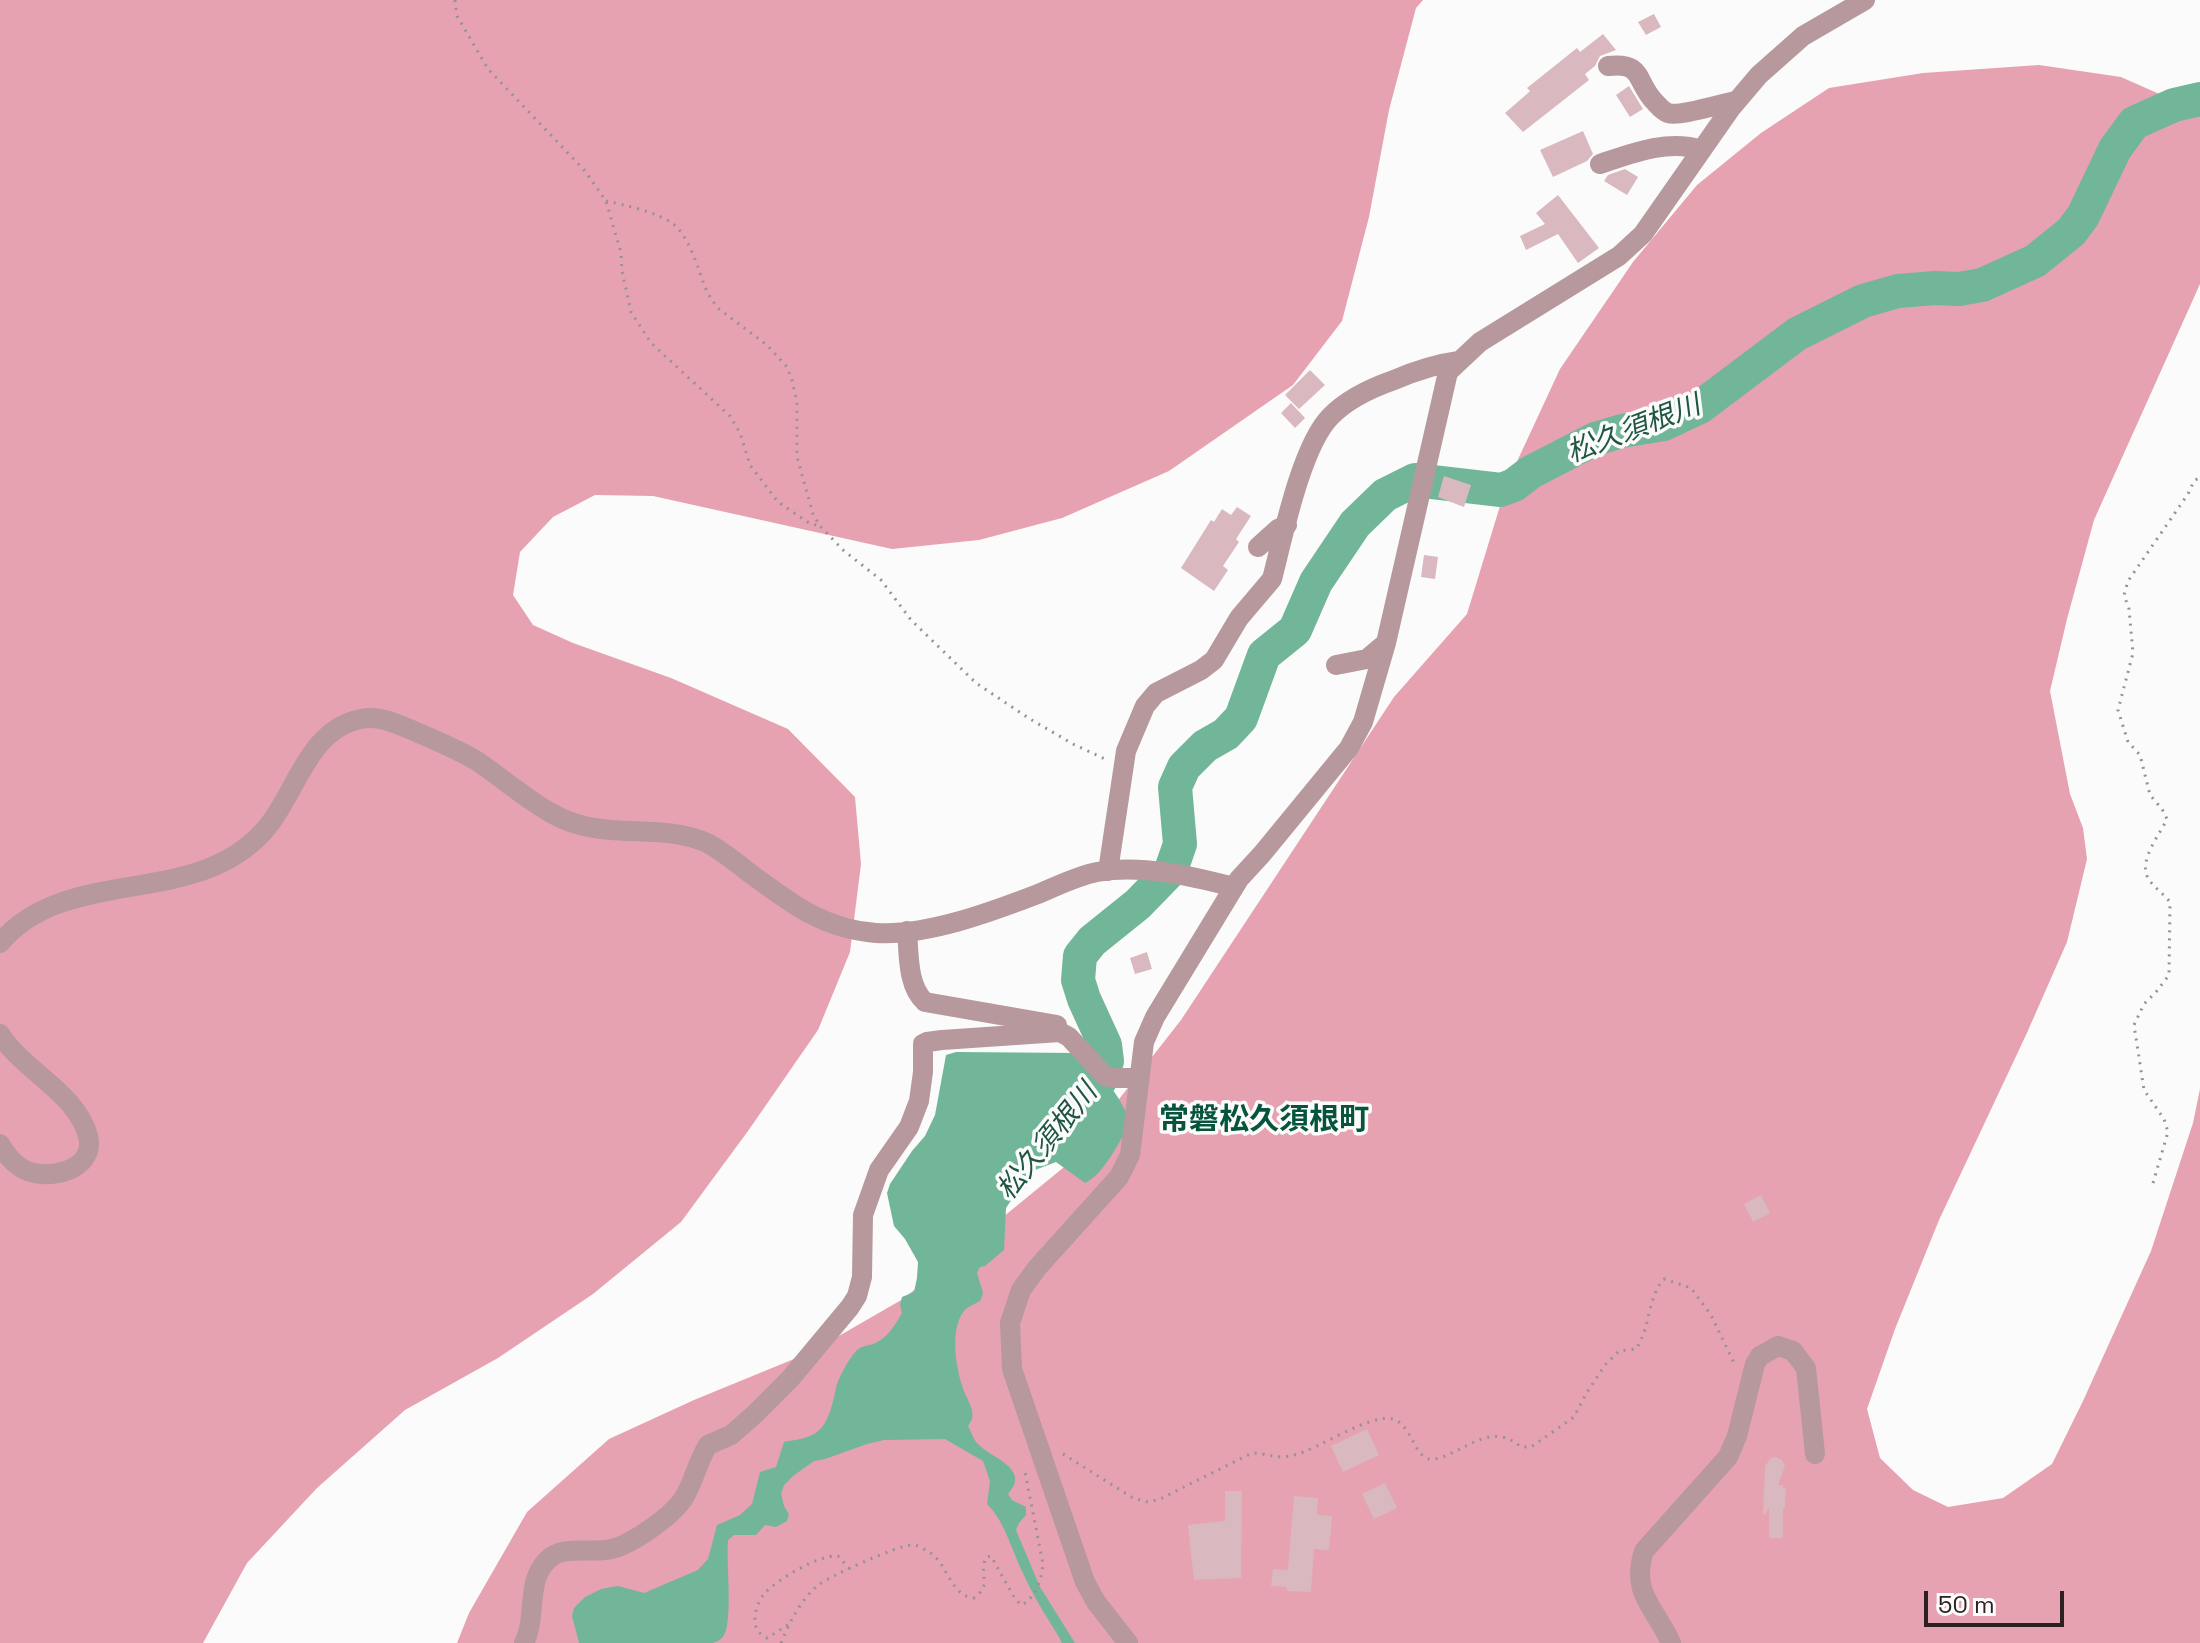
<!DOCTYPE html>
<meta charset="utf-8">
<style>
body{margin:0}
#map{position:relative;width:2200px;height:1643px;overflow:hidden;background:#fbfbfb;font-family:"Space Grotesk",sans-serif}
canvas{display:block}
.scale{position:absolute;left:1924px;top:1591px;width:140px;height:36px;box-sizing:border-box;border:4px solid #2c2022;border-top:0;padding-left:10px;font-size:24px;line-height:28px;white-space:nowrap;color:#2c2022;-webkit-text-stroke:6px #fbfbfb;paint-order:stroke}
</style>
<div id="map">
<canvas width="2200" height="1643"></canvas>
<div class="scale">50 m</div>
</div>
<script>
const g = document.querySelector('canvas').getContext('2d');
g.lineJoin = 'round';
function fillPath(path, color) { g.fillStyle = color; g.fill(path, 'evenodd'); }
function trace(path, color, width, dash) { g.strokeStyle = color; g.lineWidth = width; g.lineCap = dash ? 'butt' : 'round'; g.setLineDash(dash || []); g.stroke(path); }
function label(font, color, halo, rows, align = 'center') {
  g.font = font + ' "Space Grotesk","Noto Sans JP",sans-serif'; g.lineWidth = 7; g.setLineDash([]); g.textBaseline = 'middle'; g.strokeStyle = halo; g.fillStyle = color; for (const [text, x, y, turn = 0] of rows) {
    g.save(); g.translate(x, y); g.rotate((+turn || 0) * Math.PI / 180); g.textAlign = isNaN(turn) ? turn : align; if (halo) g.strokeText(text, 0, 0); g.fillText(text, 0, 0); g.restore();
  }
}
const forest = new Path2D(`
 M0,0H1423L1416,8L1389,110L1369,217L1342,321L1293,385L1169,471L1062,518L979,540L892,549L653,496L595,495L553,517L520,552L513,595L533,625L573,643L671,678L788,729L855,797L861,864L850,952L818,1030L748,1131L681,1222L593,1294L498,1358L405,1410L317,1488L247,1563L203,1643H0Z
 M2039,65L2121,77L2200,112V284L2094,520L2067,619L2050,691L2070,794L2083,828L2087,859L2067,942L2026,1035L1939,1220L1895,1329L1867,1409L1880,1458L1913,1490L1948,1507L2003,1498L2052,1464L2083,1401L2151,1251L2193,1123L2200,1089V1643H457L469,1613L527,1512L609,1439L694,1400L811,1352L903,1299L1069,1163L1181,1020L1394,697L1467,614L1507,483L1560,369L1633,262L1697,185L1761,133L1829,88L1923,73Z`);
const water = new Path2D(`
 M956,1052L1078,1053C1100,1076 1121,1092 1130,1124C1119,1142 1104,1174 1085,1183L1056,1162L1035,1170L1026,1188L1012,1199L1006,1208L1004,1250L985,1266L980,1267L977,1273L983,1293L980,1301C975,1304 968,1306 964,1311C949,1330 956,1370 964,1391C969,1404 978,1414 968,1426C971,1431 973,1439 977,1443C990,1458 1032,1468 1008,1494L1012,1500L1026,1507V1515L1019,1523L1016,1530L1040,1587L1075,1643H1062L1059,1637C1046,1616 1032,1594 1022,1571C1011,1548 1005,1522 987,1504L990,1481L983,1461L945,1439L884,1440L867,1444L825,1459L814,1461L793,1476L784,1485L781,1494L784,1506L789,1514L787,1521L776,1527L765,1525L756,1535H734L728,1540C726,1561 733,1620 724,1635C721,1640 718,1641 713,1643H579L572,1616L574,1608L585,1597L601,1589L618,1586L644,1593L698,1570L708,1559L717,1525L740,1515L752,1504L760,1472L776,1467L784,1442C794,1440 805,1439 814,1434C830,1425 833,1400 837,1384C840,1375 849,1359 856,1351C861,1346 866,1346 873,1344C887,1339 895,1325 902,1313L900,1305L902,1297L914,1292L917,1278L918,1262L905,1239L894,1226L887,1193L890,1184L912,1151L925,1136L935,1115L946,1055Z`);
const river = new Path2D(`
 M1086,1103L1101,1079L1107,1061L1105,1045L1084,999L1078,980L1080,956L1092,941L1138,904L1171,870L1180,844L1175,787L1184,767L1205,746L1226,734L1241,718L1264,655L1295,630L1316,582L1355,524L1385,495L1415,480L1501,490L1514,485L1531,472L1595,439L1622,431L1664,424L1700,407L1797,334L1863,301L1898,291L1935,288L1959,289L1982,285L2035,261L2071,232L2083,216L2115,149L2134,123L2174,105L2200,99`);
const building = new Path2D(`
 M1654,14L1661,27L1646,35L1638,22Z
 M1603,34L1616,50L1600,56L1595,66L1585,74L1589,80L1523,132L1505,113L1528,93L1530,91L1527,88L1577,48L1580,52Z
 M1629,86L1643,109L1630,117L1616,95Z
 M1583,131L1593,154L1587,161L1553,177L1540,150Z
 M1625,169L1638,177L1627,195L1604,181L1608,175Z
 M1558,195L1599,248L1578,263L1558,234L1526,250L1520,236L1545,224L1536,213Z
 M1310,370L1325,385L1299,409L1285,395Z
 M1291,403L1305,418L1295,428L1281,413Z
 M1444,476L1471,485L1464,507L1438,497Z
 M1237,507L1251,516L1236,539L1239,542L1223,566L1228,570L1214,591L1181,568L1211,520L1214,522L1222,509L1231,515Z
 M1424,555L1438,557L1435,579L1421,577Z
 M1147,952L1152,969L1135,974L1130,958Z
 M1761,1195L1770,1213L1753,1222L1744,1204Z
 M1367,1429L1379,1455L1343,1472L1331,1446Z
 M1776,1457L1782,1460L1785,1466L1778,1485H1783V1488H1786L1785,1508H1783V1538H1769V1507L1765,1515L1763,1514L1765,1466L1771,1458Z
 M1385,1483L1397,1508L1374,1519L1362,1494Z
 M1225,1491H1242L1241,1578L1194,1580L1188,1525L1225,1521Z
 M1294,1496L1318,1498L1317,1515L1332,1516L1329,1550L1314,1549L1311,1592L1287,1591V1587L1271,1586L1273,1569L1288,1570Z`);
const path = new Path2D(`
 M455,0L457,16L488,69L585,171L606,201L621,253L622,271L631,312L651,343L730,416L740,433L750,465L778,502L809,523L820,526
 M606,201C625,205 656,212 672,223C683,231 690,247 695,259C703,279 704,292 719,309L767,345L787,367L792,380L797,403V457L813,514L820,526L843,550L881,580L911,620L976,683L1030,719L1073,744L1105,759
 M2153,1183L2168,1132L2164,1119L2144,1090L2134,1025L2144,1004L2156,992L2169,975L2170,902C2163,893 2153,887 2148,878C2138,861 2160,834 2167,819L2162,809L2150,795L2140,755L2128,742L2118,710L2133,653L2129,609L2124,595L2128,581L2188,494L2194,481L2200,477
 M1063,1454L1133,1498L1148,1502L1160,1499L1252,1453C1269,1453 1275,1460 1294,1455C1319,1449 1368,1414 1392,1419C1411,1423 1414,1456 1429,1459C1434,1460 1443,1457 1447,1455C1474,1444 1494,1424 1521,1447H1531L1574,1417L1586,1394L1605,1365L1619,1351L1636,1349C1651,1327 1647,1298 1664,1279L1691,1288L1711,1315L1735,1365
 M788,1625L767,1638C759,1634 754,1628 755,1618C755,1609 759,1601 764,1594C776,1580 820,1554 838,1556L850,1569
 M781,1643C789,1623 800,1601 817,1586C827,1577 898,1545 912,1545C918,1545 924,1549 929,1552C948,1563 950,1596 974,1598C993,1584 978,1576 986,1557L991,1556L1014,1597L1021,1605C1035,1600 1042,1578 1043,1564L1025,1472`);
const minor = new Path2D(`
 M1608,66C1643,62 1635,79 1653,100C1657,104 1662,111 1668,113C1680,117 1722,103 1737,101
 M1600,164C1633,153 1667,139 1702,150
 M1258,547L1278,529L1287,525
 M1336,665L1367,659L1386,643
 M1108,871L1126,751L1145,706L1156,693L1201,670L1214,660L1239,618L1272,579C1283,537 1301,447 1330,417C1347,399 1371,388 1394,380C1415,371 1436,364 1459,361
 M907,931C909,953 907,986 925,1002L1057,1025
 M0,943C52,881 144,895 212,867C233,858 254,844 268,826C297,790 309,729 361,719C380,715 397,724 414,731C435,740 457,749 477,761C502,778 525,798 551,813C602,843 658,821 707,843C721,850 734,861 747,871C789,902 822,929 876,933C927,936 991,912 1038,894C1057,886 1077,876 1097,872C1141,864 1191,876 1234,887
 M0,1034C23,1071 76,1092 88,1136C97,1172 42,1183 20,1167C11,1161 5,1153 0,1144
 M524,1643C538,1616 524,1578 551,1557C564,1547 589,1552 605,1550C627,1549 674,1515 685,1496C694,1480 698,1461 708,1445L731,1435L755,1414L790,1379L850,1307L857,1296L862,1277L863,1215L879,1170L909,1127L919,1101L923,1072V1044L927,1042L942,1040L1060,1032L1069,1037L1105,1076L1112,1078H1139
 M1128,1643L1096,1602L1085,1582L1012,1369L1010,1323L1021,1290L1037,1268L1119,1177L1130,1155L1144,1042L1155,1017L1239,879L1262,854L1349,748L1363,722L1386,643L1448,372L1480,342L1619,256L1643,234L1731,108L1759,75L1803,36L1865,0
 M1671,1643C1656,1608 1630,1594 1644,1551L1728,1457L1737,1436L1755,1364L1760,1356L1778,1346L1793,1351L1806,1368L1815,1454`);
const waterNames = [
 ["松久須根川",1634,430,-21],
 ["松久須根川",1048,1142,-51]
];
const quarterNames = [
 ["常磐松久須根町",1264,1121]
];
fillPath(forest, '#e6a2b0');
fillPath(water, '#71b699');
trace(river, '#71b699', 34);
fillPath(building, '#d9b9bf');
trace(path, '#979192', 3, [2, 6]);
trace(minor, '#b6989d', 20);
label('italic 28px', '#1f5641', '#fbfbfb', waterNames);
label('bold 30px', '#07543d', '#fbfbfb', quarterNames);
</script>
